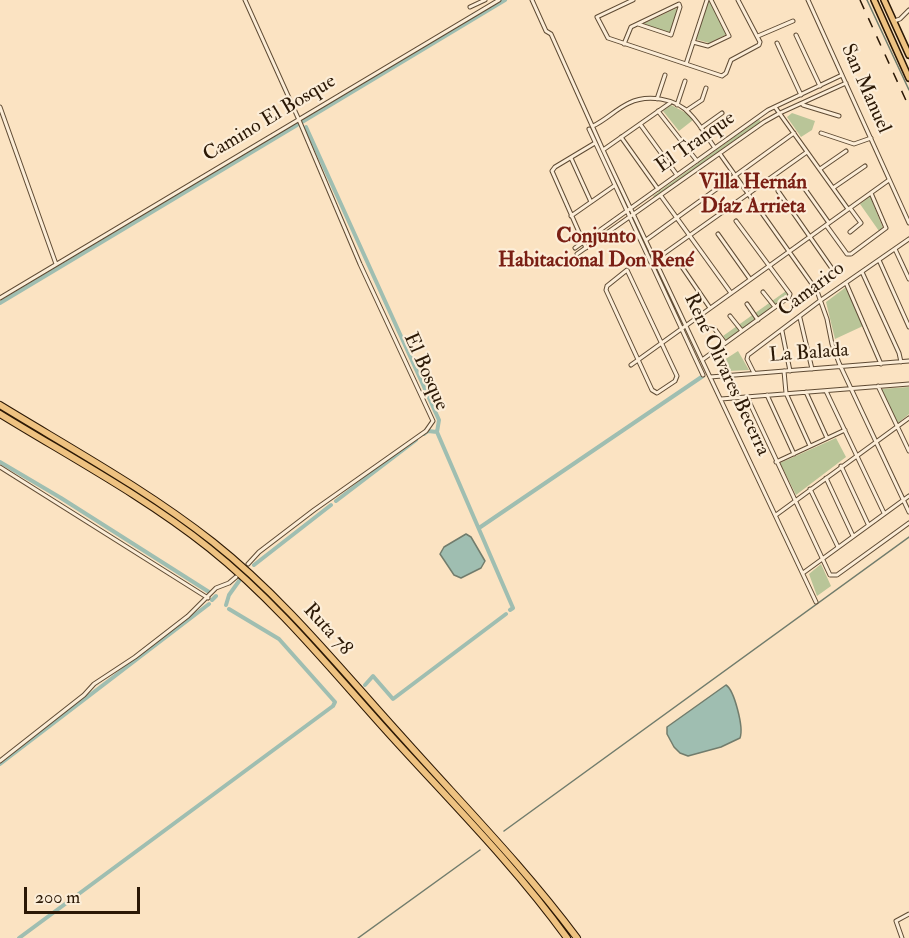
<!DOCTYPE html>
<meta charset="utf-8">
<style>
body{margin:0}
#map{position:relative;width:909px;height:938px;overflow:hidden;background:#fbe3c2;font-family:"IM FELL Double Pica",serif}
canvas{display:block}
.scale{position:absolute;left:24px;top:887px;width:116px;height:27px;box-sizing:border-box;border:3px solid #2b1805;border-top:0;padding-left:8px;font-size:18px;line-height:21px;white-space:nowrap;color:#2b1805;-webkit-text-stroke:4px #fcedd7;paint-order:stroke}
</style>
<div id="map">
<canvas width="909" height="938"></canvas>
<div class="scale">200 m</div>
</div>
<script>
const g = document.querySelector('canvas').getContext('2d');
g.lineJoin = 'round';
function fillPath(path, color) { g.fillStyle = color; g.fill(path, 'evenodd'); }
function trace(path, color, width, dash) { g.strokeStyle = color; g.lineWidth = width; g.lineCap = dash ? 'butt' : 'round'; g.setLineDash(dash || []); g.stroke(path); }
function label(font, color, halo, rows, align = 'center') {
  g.font = font + ' "IM FELL Double Pica",serif'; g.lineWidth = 4.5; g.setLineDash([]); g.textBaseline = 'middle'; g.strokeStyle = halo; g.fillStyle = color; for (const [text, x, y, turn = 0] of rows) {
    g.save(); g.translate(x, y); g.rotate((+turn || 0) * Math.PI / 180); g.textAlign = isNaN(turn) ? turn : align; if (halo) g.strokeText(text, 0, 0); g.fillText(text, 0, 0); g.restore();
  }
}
const green = new Path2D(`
 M709,0L727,34L709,43L695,39Z
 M679,7L670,33L643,24Z
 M671,105L688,114L693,120L679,131L663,111Z
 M792,113L815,121L812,130L801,137L787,117Z
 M759,119L761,122L655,198L653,196Z
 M870,196L883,228L879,231L860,204Z
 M846,287L863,326L835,339L826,302Z
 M786,291L789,296L727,341L723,336Z
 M738,351L749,370L728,371L721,362Z
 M909,387V414L897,424L881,389Z
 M836,438L846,457L796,495L780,463Z
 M821,564L831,586L817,596L809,574Z`);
const water = new Path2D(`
 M466,534L471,537L485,561L481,568L461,578L454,575L440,554L444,547Z
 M726,685C734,690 744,727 740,738L721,747L688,756L680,753L674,747L667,734V727Z`);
const stream = new Path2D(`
 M867,0L909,90
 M504,831L909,537
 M358,938L480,850`);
const canal = new Path2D(`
 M302,122L505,0
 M306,127L439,420L437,432L513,608L510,610
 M0,303L297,125
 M424,434L428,431L437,432
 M0,462L61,498L209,592
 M336,501L416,440
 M479,528L703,376
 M254,565L331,505
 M212,600L216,596
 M226,605L229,595L239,581
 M365,685L373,676L393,699L506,614
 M0,764L209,604
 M19,938L333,706L335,702L279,639L229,609`);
const minor = new Path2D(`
 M245,0L299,120L360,264L433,421L426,431L314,510L259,552L248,564
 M532,0L546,31L551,34L603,150L816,602
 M633,0L597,17L608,38L722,76L726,73L731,60L759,45L760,42L738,0
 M808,0L909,223
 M470,7L485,0
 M894,21L900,19L909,10
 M796,35L820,86
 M758,36L793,21
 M693,42L708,46L729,36L711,0
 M777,43L801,95
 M624,44L631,27L679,4L680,7L671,35L638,24
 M686,64L707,0
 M657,99L665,75
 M677,105L685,81
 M803,105L839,116
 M0,107L56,264
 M775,107L848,209
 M687,110L702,100L706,88
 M658,111L697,161
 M640,124L677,175
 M593,126C606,120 616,109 629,103C647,94 676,98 690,114C700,124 707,137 715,148
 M701,128L722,113
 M589,129L703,375
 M821,133L854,144L871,138
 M621,137L658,189
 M603,150L670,103
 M720,154L817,291L827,319L832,344L839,363L909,512
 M571,158L591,202
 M820,169L846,151
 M800,182L829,223
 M833,188L865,166
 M778,191L833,270
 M661,196L731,293
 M850,208L861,223L850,232
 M571,216L614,186
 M826,225L847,254H851L886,228L871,193
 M718,234L750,279
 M646,240L794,133
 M575,248L768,110L842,75
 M586,248L552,171L555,167L595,143
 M895,249L909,279
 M577,254L764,122L780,113L846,83
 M655,260L807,152
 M879,260L909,327
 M680,264L710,308
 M627,270L677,376L675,381L657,393L652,390L606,290L607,286Z
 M862,272L899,353L901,362
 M846,283L881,364
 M763,292L775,307
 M0,298L499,0
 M747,304L758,320
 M730,316L742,331
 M800,318L812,369
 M714,328L725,343
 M782,331L790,371
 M702,360L789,297L790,294L736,221
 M631,365L889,180
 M784,371L786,393L810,446
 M754,373L747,359L748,355L821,300L909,239
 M710,377L909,361
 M878,386L909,451
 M826,391L884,513
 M806,392L827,438
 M767,395L794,454
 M747,397L830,575H837L909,523
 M721,399L909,384
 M776,462L845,430
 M841,466L868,524
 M0,467L208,598
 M826,478L853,536
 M810,489L838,547
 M776,515L909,418
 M803,573L909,496
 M0,761L84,695L94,684L135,657L188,616L216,588L229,583L236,577
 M902,938L896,921L909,914`);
const primary = new Path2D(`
 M874,0L909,78
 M884,0L909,55`);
const motorway = new Path2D(`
 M0,405C72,449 147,490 213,542C285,599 343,672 405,740C463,805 525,868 577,938
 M0,414C70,457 145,497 209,548C278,603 333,672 392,737C451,802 515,866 567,938`);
const rail = new Path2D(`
 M860,0L909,107`);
const streetNames = [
 ["San Manuel",865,89,66],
 ["Camino El Bosque",270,119,-31],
 ["El Tranque",696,143,-35],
 ["Camarico",812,290,-37],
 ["La Balada",809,354,-4],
 ["El Bosque",425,372,66],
 ["René Olivares Becerra",726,375,65],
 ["Ruta 78",327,630,48]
];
const neighbourhoodNames = [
 ["Villa Hernán",753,183],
 ["Díaz Arrieta",753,207],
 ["Conjunto",596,237],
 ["Habitacional Don René",596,261]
];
fillPath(green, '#b9c598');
fillPath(water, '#9fbeb1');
trace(water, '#717c6c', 1.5);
trace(stream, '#717c6c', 1.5);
trace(canal, '#9fbeb1', 4);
trace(minor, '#5f4b34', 5);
trace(primary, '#2b1805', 8);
trace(motorway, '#2b1805', 8);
trace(minor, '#fcedd7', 3);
trace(primary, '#eec281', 5);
trace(motorway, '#eec281', 6);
trace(rail, '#2b1805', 1.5, [10, 10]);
label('20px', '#2b1805', '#fcedd7', streetNames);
label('bold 21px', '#7a1f14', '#fcedd7', neighbourhoodNames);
</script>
